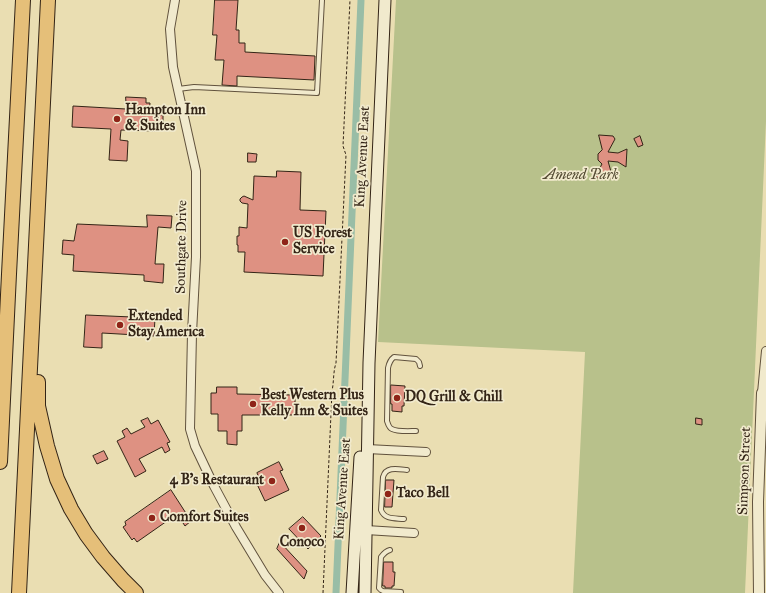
<!DOCTYPE html>
<style>
body{margin:0}
canvas{display:block;background:#eadeb2}
</style>
<canvas width="766" height="593"></canvas>
<script>
const g = document.querySelector('canvas').getContext('2d');
g.lineJoin = 'round';
function fillPath(path, color) { g.fillStyle = color; g.fill(path, 'evenodd'); }
function trace(path, color, width, dash) { g.strokeStyle = color; g.lineWidth = width; g.lineCap = dash ? 'butt' : 'round'; g.setLineDash(dash || []); g.stroke(path); }
function label(font, color, halo, rows, align = 'center') {
  g.font = font + ' "IM FELL Great Primer",serif'; g.lineWidth = 3.5; g.setLineDash([]); g.textBaseline = 'middle'; g.strokeStyle = halo; g.fillStyle = color; for (const [text, x, y, turn = 0] of rows) {
    g.save(); g.translate(x, y); g.rotate((+turn || 0) * Math.PI / 180); g.textAlign = isNaN(turn) ? turn : align; if (halo) g.strokeText(text, 0, 0); g.fillText(text, 0, 0); g.restore();
  }
}
const green = new Path2D(`
 M396,0H766V121L745,593H573L585,352L378,342Z`);
const canal = new Path2D(`
 M336,593L361,0`);
const building = new Path2D(`
 M215,0H238L236,30H239V43H245V52L315,56L314,80L237,76V86L222,85L224,60H215L217,35H213Z
 M126,97L146,98V103H150L149,114L163,115V127H156L155,131L121,130L120,140L128,141L127,161L109,160L111,129L72,127L73,106L126,109Z
 M599,135L613,136L615,139L608,152L618,153L627,149L626,167L618,162L608,161L613,179L597,178L596,175L602,164L598,160V154L602,150Z
 M640,136L643,145L638,147L634,139Z
 M248,153L257,154L256,162H248Z
 M277,171L301,172L300,210L326,211L323,276L244,272L245,252H238V245H237V236H239V227L247,228L248,204L242,203L240,201V199L242,197L244,196L253,200L254,176L276,177Z
 M147,215L172,216L171,228L158,227L155,264H164L163,283L144,281V275L73,271L74,255L62,254L63,240L74,241L77,224L147,227Z
 M86,315L155,318L154,336L102,333V348L84,347Z
 M391,385L405,386L404,406H402V412L392,411V404H391Z
 M217,387H237V394L295,395V415H242V431H237V445L227,444V431H218V414H211V393H216Z
 M148,418L151,424L158,420L170,442L167,443L170,450L165,453L162,447L139,459L146,471L135,477L117,441L125,437L122,431L127,428L131,434L145,427L141,421Z
 M696,418L702,419V425L696,424Z
 M104,451L108,459L97,464L93,456Z
 M279,462L283,470L280,471L289,490L265,501L256,482L260,480L257,473Z
 M386,480H394L392,507H385Z
 M171,490L191,521L185,526L177,514L137,542L134,538L132,540L123,527L126,525L125,522Z
 M303,517L321,536L308,549L289,529Z
 M280,542L307,571L304,579L277,549Z
 M384,562H393V572H395L394,586H392V588H385V586H383Z`);
const path = new Path2D(`
 M323,593L332,391C334,382 333,372 336,363L346,155L343,146L350,0`);
const service = new Path2D(`
 M178,89L194,87L317,93L322,0
 M416,431C410,431 397,432 392,429C389,428 388,424 387,421L388,368C389,363 390,360 394,357L416,359L419,362L420,366
 M404,519C395,518 385,520 381,510L383,477C386,466 398,469 407,470
 M390,550C386,551 384,553 381,557L379,588L381,590L383,591L401,592`);
const minor = new Path2D(`
 M175,0L170,29L173,67L196,171V257L192,333L190,429L195,446L214,486L236,527L265,575L279,593
 M762,393L766,351
 M367,449L426,452
 M366,530L414,533`);
const tertiary = new Path2D(`
 M759,593L758,502L762,393H766`);
const secondary = new Path2D(`
 M352,593L360,457
 M365,593L369,363L385,0`);
const motorway = new Path2D(`
 M38,382V406L47,446L57,479L71,509L86,534L103,557L123,580L136,593
 M0,462L9,274L23,0
 M19,593L48,0`);
const markers = [
 [117,119,4,"#8f2418"],
 [285,242,4,"#8f2418"],
 [120,325,4,"#8f2418"],
 [397,398,4,"#8f2418"],
 [253,404,4,"#8f2418"],
 [272,481,4,"#8f2418"],
 [388,494,4,"#8f2418"],
 [152,518,4,"#8f2418"],
 [302,528,4,"#8f2418"]
];
const poiNames = [
 ["Hampton Inn",125,111],
 ["& Suites",125,127],
 ["US Forest",293,234],
 ["Service",293,250],
 ["Extended",128,317],
 ["Stay America",128,333],
 ["Best Western Plus",261,396],
 ["Kelly Inn & Suites",261,412],
 ["DQ Grill & Chill",405,398],
 ["4 B's Restaurant",264,481,"right"],
 ["Taco Bell",396,494],
 ["Comfort Suites",160,518],
 ["Conoco",302,543,"center"]
];
const streetNames = [
 ["King Avenue East",363,157,-87],
 ["Southgate Drive",182,247,-89],
 ["Simpson Street",745,471,-88],
 ["King Avenue East",343,489,-86]
];
const parkNames = [
 ["Amend Park",581,176]
];
fillPath(green, '#b8c18b');
trace(canal, '#99bda6', 7);
fillPath(building, '#de9182');
trace(building, '#332416', 1);
trace(service, '#61523d', 6);
trace(minor, '#61523d', 10);
trace(tertiary, '#61523d', 12);
trace(secondary, '#332416', 13);
trace(motorway, '#332416', 16);
trace(path, '#332416', 1, [3, 2]);
trace(service, '#f1eacd', 4);
trace(minor, '#f1eacd', 8);
trace(tertiary, '#f1eacd', 10);
trace(secondary, '#f1eacd', 11);
trace(motorway, '#e5bf79', 14);
for (const [x, y, r, color] of markers) { const dot = new Path2D(); dot.arc(x, y, r, 0, 2 * Math.PI); g.fillStyle = color; g.fill(dot); trace(dot, '#f1eacd', 1.5); }
label('bold 14px', '#332416', '#f1eacd', poiNames, 'left');
label('14px', '#332416', '#f1eacd', streetNames);
label('italic 14px', '#544b33', '#f1eacd', parkNames);
</script>
